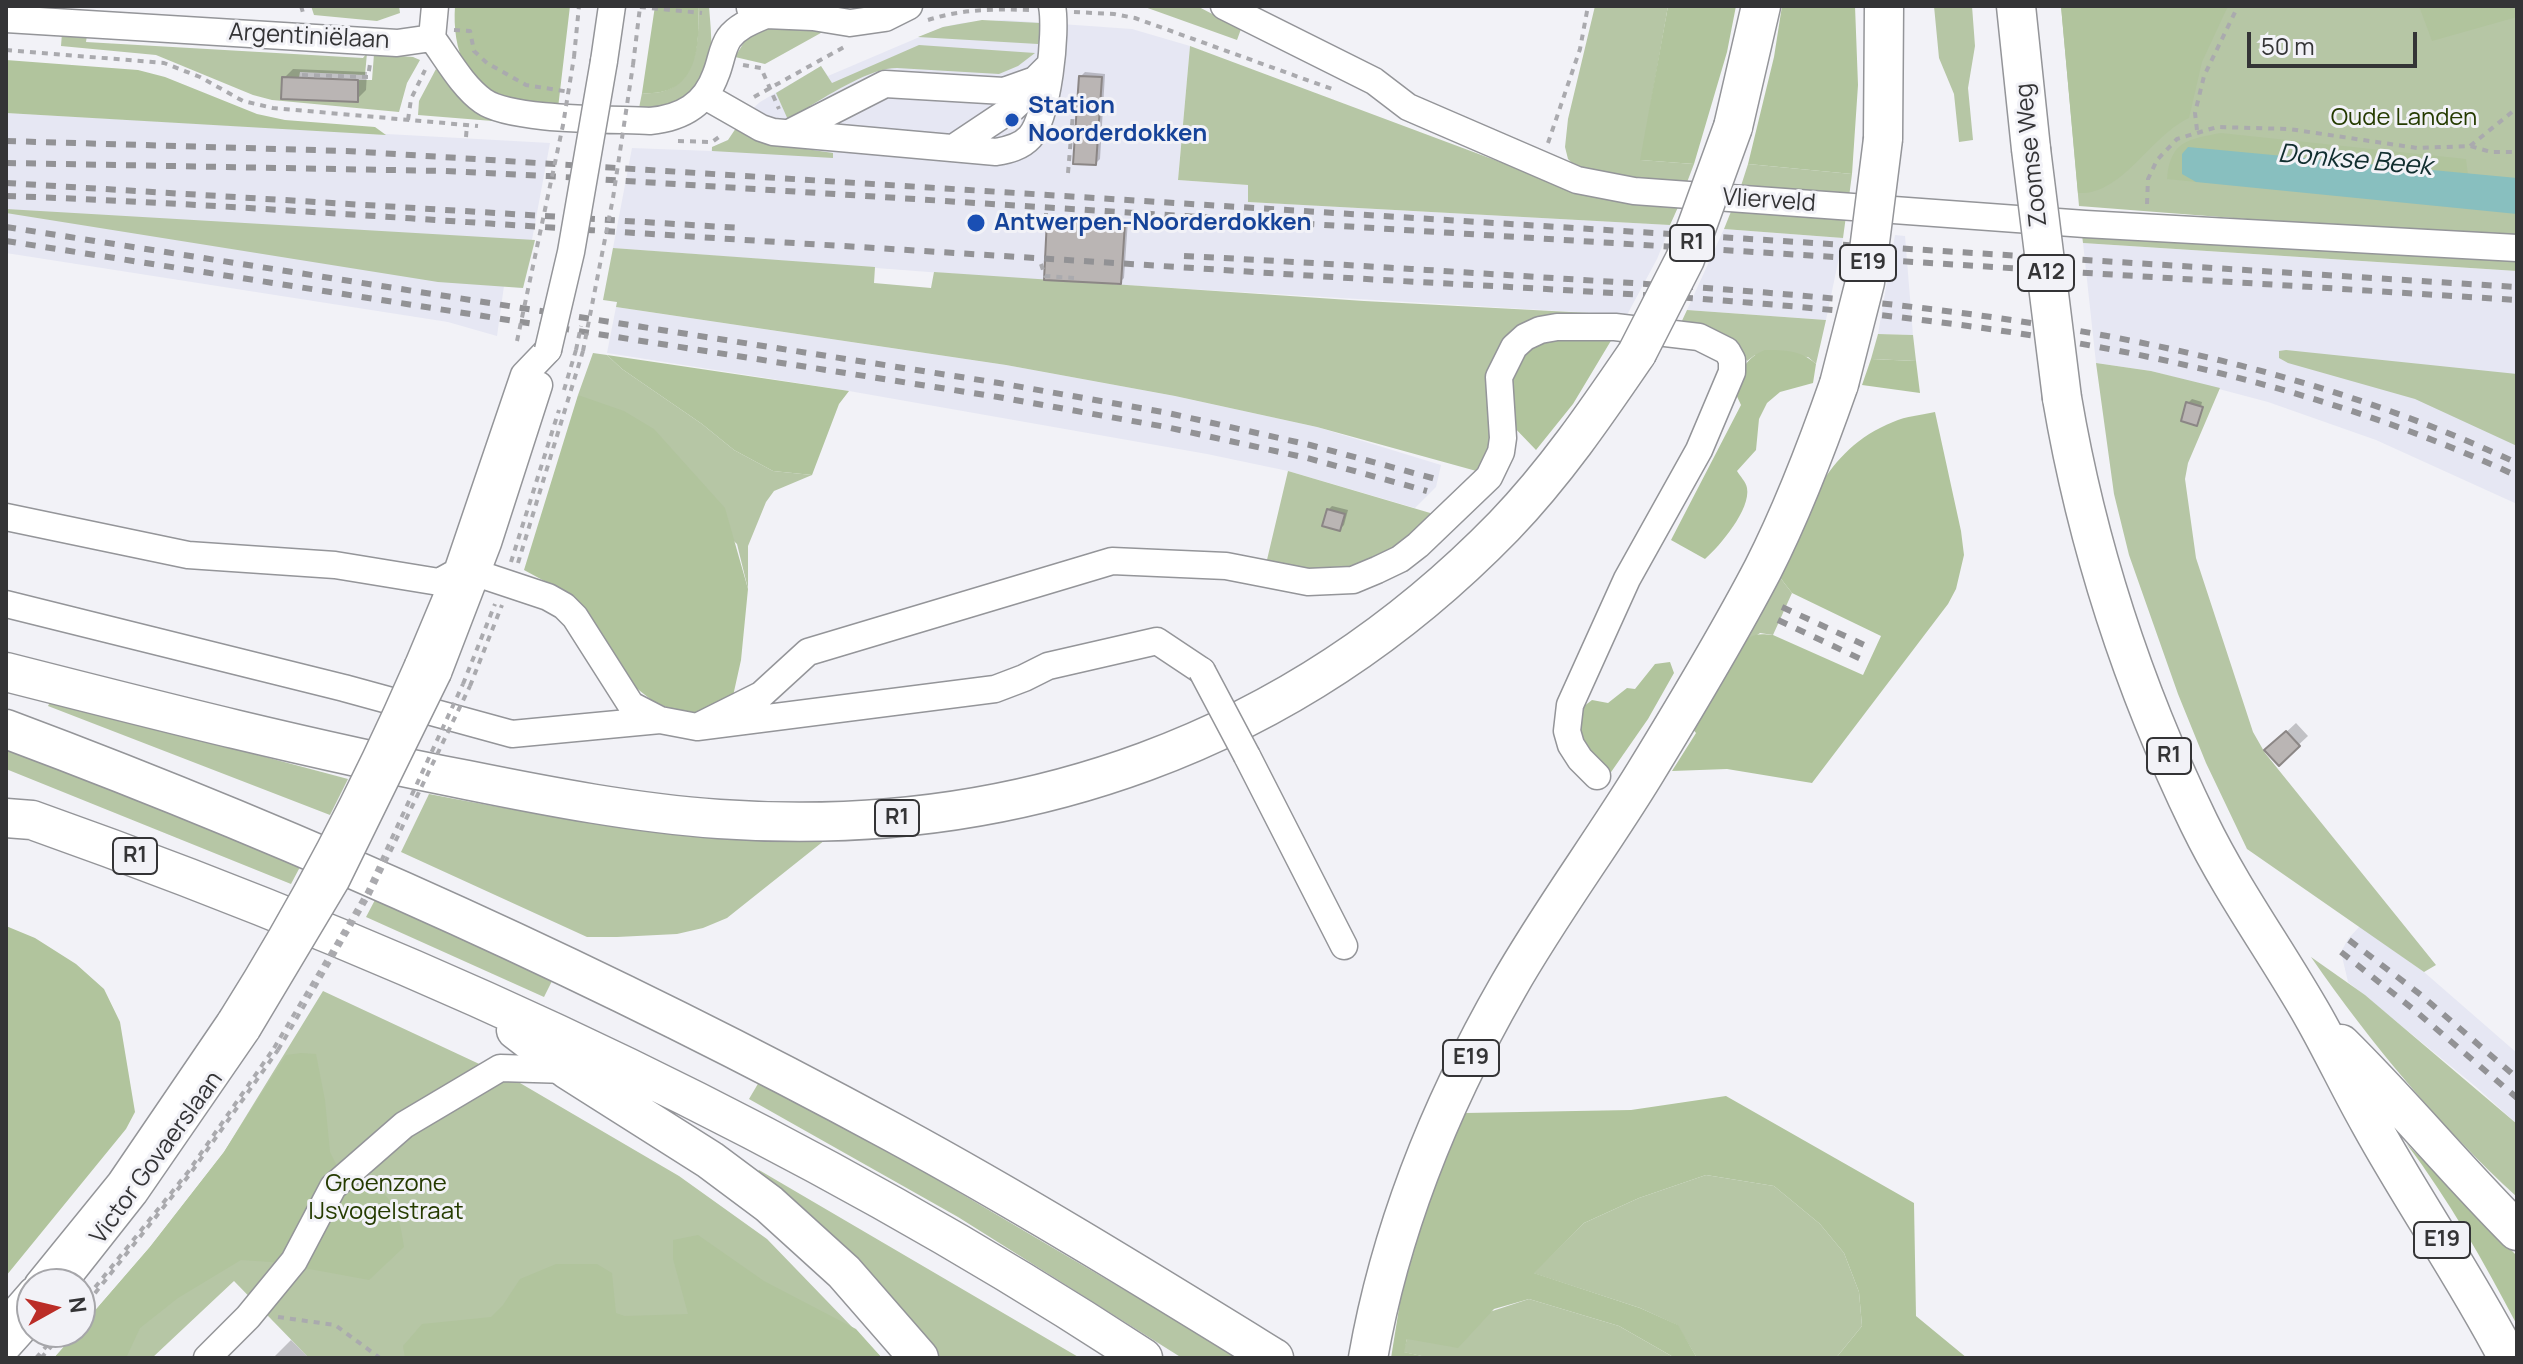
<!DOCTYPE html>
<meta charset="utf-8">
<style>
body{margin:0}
#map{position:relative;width:2523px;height:1364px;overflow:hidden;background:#f2f2f7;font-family:Manrope,sans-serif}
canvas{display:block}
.frame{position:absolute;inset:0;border:8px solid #343436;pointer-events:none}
.north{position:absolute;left:16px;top:1268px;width:80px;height:80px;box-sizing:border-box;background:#f2f2f7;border:2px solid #a6a6aa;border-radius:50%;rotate:82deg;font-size:22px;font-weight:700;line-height:32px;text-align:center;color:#343436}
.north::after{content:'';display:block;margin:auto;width:28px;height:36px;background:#bb2d27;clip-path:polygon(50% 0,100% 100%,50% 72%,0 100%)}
.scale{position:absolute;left:2247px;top:32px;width:170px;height:36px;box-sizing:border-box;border:4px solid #343436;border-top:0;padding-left:10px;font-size:24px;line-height:28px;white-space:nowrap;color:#343436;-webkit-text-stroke:6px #f2f2f7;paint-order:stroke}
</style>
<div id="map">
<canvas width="2523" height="1364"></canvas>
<div class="frame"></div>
<div class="north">N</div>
<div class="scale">50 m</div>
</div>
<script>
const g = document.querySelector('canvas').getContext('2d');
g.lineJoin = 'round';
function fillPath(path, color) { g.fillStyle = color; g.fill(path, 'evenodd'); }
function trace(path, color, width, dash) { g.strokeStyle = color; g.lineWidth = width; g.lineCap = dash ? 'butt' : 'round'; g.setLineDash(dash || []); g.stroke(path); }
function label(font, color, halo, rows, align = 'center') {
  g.font = font + ' Manrope,sans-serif'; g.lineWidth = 6; g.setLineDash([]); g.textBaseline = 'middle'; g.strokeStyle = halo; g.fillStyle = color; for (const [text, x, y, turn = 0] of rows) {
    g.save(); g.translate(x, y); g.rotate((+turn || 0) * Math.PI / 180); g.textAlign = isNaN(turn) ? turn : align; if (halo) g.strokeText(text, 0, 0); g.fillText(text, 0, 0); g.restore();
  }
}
const built = new Path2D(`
 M1004,20L1132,29L1190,46L1178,180L1249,185L1248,202L1671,225L1657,259L1627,315L1021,279L613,248L632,148L711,151L712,147L728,140L748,113L760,102L821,66L828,76L943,27L962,23Z
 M6,113L550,143L523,288L504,286L497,336L448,322L6,253Z
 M1724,229L1843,238L1826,320L1687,310Z
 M1895,235L1905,236L1913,335L1878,334Z
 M2083,243L2517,271V504L2376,440L2268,402L2151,371L2096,363Z
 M616,307L1006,365L1175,396L1317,427L1441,465L1436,487L1415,508L1288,471L1207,454L849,391L607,353Z
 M2360,926L2424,972L2517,1053V1124L2475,1086L2348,982L2341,952L2348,939Z`);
const green = new Path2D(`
 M311,6H399L400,13L377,21L314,15Z
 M698,6H709C710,21 712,36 711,51C709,88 673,110 639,108L642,93C696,97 700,46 698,6Z
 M1142,6H1197L1241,29L1237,40Z
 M1595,6H1668L1641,160L1694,164L1686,185L1581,172L1568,159L1565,147L1568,119Z
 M1934,6H1972L1975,46L1968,88L1973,140L1959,142L1954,94L1939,58Z
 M2061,6H2517V240L2079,206Z
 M982,20L1040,23L1041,39L1038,44L918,37L943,27Z
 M764,28L828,29L765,64L735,57L746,39Z
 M62,33L87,35L86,42L363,58L367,53L365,75L300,72L299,78L282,77L281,99L358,101V80H372L374,54L413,57L420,60L407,83L399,112L272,100L253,95L156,55L61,46Z
 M919,45L1035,53L1018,66L999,74L897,68C871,68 832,93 810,106L813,112L789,122L776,93L821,66L832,83Z
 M1190,46L1567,187L1679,205L1670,225L1248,202V185L1178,180Z
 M436,69L475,107L505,122L418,115L419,101Z
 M736,128L786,146L833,153V158L712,151V147L728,140Z
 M1748,164L1852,174L1849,197L1740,189Z
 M6,209L535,240L523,288L438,282L6,213Z
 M1732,209L1846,216L1843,238L1724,229Z
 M2082,235L2517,256V271L2083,243Z
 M613,248L875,267L874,283L931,288L934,272L1364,301L1627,315L1496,435L1480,472L1317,427L1175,396L1006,365L616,307L617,302L603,300Z
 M1687,310L1826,320L1816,364L1808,357L1755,355L1747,361C1735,332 1707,332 1680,325Z
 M1878,334L1913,335L1916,361L1871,359Z
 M2286,350L2517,374V446L2415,399L2288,363L2279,358V351Z
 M593,353L607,355L622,369L702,424L734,450L773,471L812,475L774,491L766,502L748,546V589L737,544L578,395Z
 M2096,363L2151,371L2220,388L2188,463L2185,479L2196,558L2253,732L2265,753L2436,965L2424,972L2247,849L2206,763L2178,694L2129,555L2114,494Z
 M1288,471L1437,515C1410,537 1371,568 1335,575C1321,577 1282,567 1266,564Z
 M1778,575L1792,593L1773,635L1760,633L1738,649Z
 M51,700L348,779L330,815L48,706Z
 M6,747L300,867L291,884L6,769Z
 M429,794C561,820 691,838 825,840L727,918L703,928L677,934L617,937H587L401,852Z
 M376,898L552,981L544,997L366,917Z
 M2311,957L2365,995L2517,1124V1197C2439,1125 2372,1045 2311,957Z
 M323,991L520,1083L679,1176L767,1239L882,1358H309L234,1281L152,1358H54L77,1332H80V1328L150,1247L224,1152Z
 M759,1082L926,1173L1240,1358H1182L958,1217L749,1099Z
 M759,1170L1080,1358H939L918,1330L755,1176Z
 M1706,1175L1774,1186L1820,1224L1844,1253L1859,1292L1862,1326L1836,1358H1697L1677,1325L1640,1308L1533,1273L1584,1223L1639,1198Z
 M1529,1299L1619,1326L1675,1358H1431L1403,1352L1407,1339Z`);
const forest = new Path2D(`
 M455,6H570L558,108C544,106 529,106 515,102C466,91 452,50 455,6Z
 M655,6H698C700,47 698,97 642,93Z
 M1668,6H1736L1727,52L1694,164L1640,160Z
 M1782,6H1855L1858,85L1852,174L1748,164L1774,57Z
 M2061,6H2228L2202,62L2189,118C2150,136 2122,196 2078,193Z
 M2419,6H2517V17L2432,41Z
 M6,60L138,70L165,77L257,114L285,120L375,127L386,135L6,113Z
 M2221,133L2466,159L2468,175L2517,178L2216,165L2196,182L2167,179C2170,141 2188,139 2221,133Z
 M1615,334L1573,404L1536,450L1510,423L1509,370L1532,342Z
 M1765,350C1784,350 1801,350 1816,364L1813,383L1780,392L1767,403L1759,419L1756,450L1737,471C1740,476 1746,482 1747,488C1751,509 1720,546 1705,559L1671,540L1741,405L1734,390C1741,371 1745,358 1765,350Z
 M607,355L849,391L839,404L812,475L773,471L734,450L702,424L622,369Z
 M1871,359L1916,361L1920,393L1862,385Z
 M578,395L624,411L654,429L725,508L748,589L741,660L733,696L719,710L696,713L674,710L654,702L635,687L572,596L524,570Z
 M1935,412L1961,531L1964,555L1956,589L1948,604L1812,783L1727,769L1672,771L1696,733L1692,728C1705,706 1729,653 1749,638C1756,633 1763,634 1773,635L1863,675L1881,636L1792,593L1778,575C1807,513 1823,450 1893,422C1906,416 1922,415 1935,412Z
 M1670,662L1674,673L1648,719L1609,775C1591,758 1575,736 1579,710L1592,700L1608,703L1627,688L1635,689L1655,664Z
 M6,926L35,938L76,964L104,989L120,1022L135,1112L126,1129L6,1276Z
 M301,1053L316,1054L325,1100L330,1152L344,1180C389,1185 398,1203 404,1247L369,1280L271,1262L241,1260L178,1298L140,1328L126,1358H54L77,1332H80V1328L150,1247L224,1152L286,1055Z
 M1726,1096L1914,1203L1916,1316L1967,1358H1836L1862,1326L1859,1292L1844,1253L1820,1224L1774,1186L1706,1175L1639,1198L1584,1223L1534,1273L1640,1308L1678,1325L1697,1358H1675L1619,1326L1529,1299L1494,1309L1458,1348L1407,1339L1404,1352L1431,1358H1391L1401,1296L1430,1195L1465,1113L1631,1110Z
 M2406,1143L2517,1256V1325C2484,1262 2449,1200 2406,1143Z
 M698,1235L764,1281L856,1329L882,1358H405L403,1346L422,1324L491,1317L503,1305L520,1279L556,1264H597L612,1273L616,1313L625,1316L688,1314L673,1259V1240Z`);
const water = new Path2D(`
 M2188,147L2517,178V214L2196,182L2182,174V154Z`);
const shadow = new Path2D(`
 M293,69L367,72L366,90L357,99L284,78Z
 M1085,72L1105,74L1100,159L1096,163L1081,76Z
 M1053,216L1128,220L1124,278L1120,282L1049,220Z
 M2192,399L2202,402L2197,424L2188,403Z
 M1332,506L1348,510L1344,525L1340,529L1328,510Z
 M2296,723L2308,736L2279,763L2267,750Z
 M291,1340L309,1358H273Z`);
const building = new Path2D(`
 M1079,76L1102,77L1096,165L1073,164Z
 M282,77L358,80V102L281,99Z
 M1047,219L1125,223L1121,284L1044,280Z
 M2186,402L2203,407L2197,426L2181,421Z
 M1327,509L1345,514L1340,531L1322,526Z
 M2286,731L2300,746L2279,766L2264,750Z`);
const path = new Path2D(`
 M301,6L304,16
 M640,7L702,13
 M1074,12L1114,14L1135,18L1332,89
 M928,20C962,9 993,9 1029,10
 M454,30L470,31L474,51L487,63L526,85L570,92
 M6,50L164,63L200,77L243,101L273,108L478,126
 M574,57L579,6
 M633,65L640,7
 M743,65L761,68L779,109
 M302,75L368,77L370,64
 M754,97L844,47
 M1066,104H1087
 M408,120L411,99L425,70
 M2197,130L2195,113L2204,76L2238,6
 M466,137L467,125
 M678,141L712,142L723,134
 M1548,143L1580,49L1588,6
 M2470,146L2517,108
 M1068,173L1074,102
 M2147,204L2148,179L2157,160L2177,139L2217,127L2289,129L2417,148L2470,146L2491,152H2515
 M1046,213V225L1078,227
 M1041,264L1045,276L1074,278
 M564,390L576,350
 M511,562L559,410
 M518,563L583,351
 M463,684L495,604
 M470,686L502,605
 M80,1306L188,1172L274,1048
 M80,1312L190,1174L278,1050
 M278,1317L335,1325L380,1358
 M36,1358L59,1332
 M41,1358L64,1332`);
const minor = new Path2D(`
 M1224,6L1374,81L1408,107L1577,180L1634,191L2085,224L2517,248
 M750,8L766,15L813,17L850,23L885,18L909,6
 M6,19L397,43L432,38
 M432,38C447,58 462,86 483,101C511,121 612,119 650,121C682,118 705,105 716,74C721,62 722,48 729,38C738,26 752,21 766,15
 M432,38L435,6
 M604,61L612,6
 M705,96L761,128L773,132L996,152C1008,150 1021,147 1030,137C1048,117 1057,32 1052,6
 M789,133L885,84L1004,91L1035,80L1049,66
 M953,148L1013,108L1039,84
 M6,517L188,555L335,565L439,582L457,572L476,573L548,597L564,606L575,617L631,705L660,720L697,727L995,689L1024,678L1048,666L1157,641L1202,671
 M6,604L344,688L512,734L660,720
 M418,665L457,572L524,375L548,350
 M438,673L488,543L539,385
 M697,727L761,695L808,652L1112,561L1226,566L1308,582L1353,580L1377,570L1400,559L1418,545L1489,477L1501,452L1503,438L1499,377L1514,347L1525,337L1540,330L1557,327H1615L1699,337L1727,351L1732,360V372L1699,450L1627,579L1570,705L1567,731L1571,745L1580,759L1597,776
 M1247,756L1344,946
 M38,1284L120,1183L231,1020
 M63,1284L134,1194L247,1030
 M6,1321L32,1291
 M6,1349L32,1320
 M207,1358L248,1317L294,1261L333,1187L404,1125L500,1068L568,1070`);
const highway = new Path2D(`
 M2016,6L2031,149
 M1733,127L1761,6
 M1883,139L1884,6
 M2062,398C2087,545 2134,689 2199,823C2232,891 2276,951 2313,1016C2333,1051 2350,1088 2370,1123C2414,1203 2466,1277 2508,1358
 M6,672C159,711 312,750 467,780C551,797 635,813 719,819C1019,840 1293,743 1504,526C1555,473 1596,413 1637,353
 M6,729C311,843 608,978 894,1133C1023,1203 1149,1281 1274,1358
 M6,818L32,820C421,958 797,1131 1143,1358
 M516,1030L568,1070L710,1160L769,1204L844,1272L919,1358
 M2341,1044C2402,1104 2456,1170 2517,1231
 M1368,1358C1391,1227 1442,1102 1508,987C1550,913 1601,845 1645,773C1686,706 1727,638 1763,569C1793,510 1817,447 1839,384`);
const rail = new Path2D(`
 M6,141L346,151L2517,287
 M6,163L444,171L548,176L2517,300
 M6,183L741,228
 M6,196C180,202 354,215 528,226C770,242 1012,256 1254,272C1675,301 2127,295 2517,476
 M6,227L999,383L1168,413L1310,445L1436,479
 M6,241L998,397L1166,427L1307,458L1427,491
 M1184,256C1322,263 1461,272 1599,281C1912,300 2229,329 2517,463
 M1782,607L1871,648
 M1778,620L1865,661
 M2349,940L2421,995L2517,1078
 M2341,952L2413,1009L2517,1098`);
const pathBridge = new Path2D(`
 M517,341L563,125L574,57
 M576,350L581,326
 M583,351L613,198L633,65
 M274,1048L367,892L463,684
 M278,1050L370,894L470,686`);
const minorBridge = new Path2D(`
 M548,350L571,252L604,61
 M1202,671L1247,756
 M231,1020C303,906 364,789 418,665
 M247,1030L336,881L438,673`);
const highwayBridge = new Path2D(`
 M2031,149L2062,398
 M1637,353L1685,259L1733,127
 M1839,384L1865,282L1883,139`);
const markers = [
 [1012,120,8,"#1a4fb4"],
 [976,223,10,"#1a4fb4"]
];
const shields = [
 [1692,243,44],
 [1868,263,56],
 [2046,273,56],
 [2169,756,44],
 [897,818,44],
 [135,856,44],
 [1471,1058,56],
 [2442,1240,56]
];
const shieldNames = [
 ["R1",1692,243],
 ["E19",1868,263],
 ["A12",2046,273],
 ["R1",2169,756],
 ["R1",897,818],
 ["R1",135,856],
 ["E19",1471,1058],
 ["E19",2442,1240]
];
const streetNames = [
 ["Argentiniëlaan",309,37,3],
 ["Zoomse Weg",2032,155,-96],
 ["Vlierveld",1769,201,4],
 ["Victor Govaerslaan",157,1158,-54]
];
const transitNames = [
 ["Station",1028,106],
 ["Noorderdokken",1028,134],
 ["Antwerpen-Noorderdokken",994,223]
];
const parkNames = [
 ["Oude Landen",2404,118],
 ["Groenzone",386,1184],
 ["IJsvogelstraat",386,1212]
];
const waterNames = [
 ["Donkse Beek",2355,161,5]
];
fillPath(built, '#e6e7f3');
fillPath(green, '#b6c6a5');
fillPath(forest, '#b1c49d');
fillPath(water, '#88bfbf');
fillPath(shadow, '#0003');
fillPath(building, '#bab5b4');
trace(building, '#8b8685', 2);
trace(minor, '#949599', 29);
trace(highway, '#949599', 41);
trace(path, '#aaaaae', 4, [6, 6]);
trace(minor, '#fff', 26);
trace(highway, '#fff', 38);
trace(rail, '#929295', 6, [10, 10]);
trace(minorBridge, '#949599', 29, []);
trace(highwayBridge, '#949599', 41, []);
trace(pathBridge, '#aaaaae', 4, [6, 6]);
trace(minorBridge, '#fff', 26);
trace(highwayBridge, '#fff', 38);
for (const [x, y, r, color] of markers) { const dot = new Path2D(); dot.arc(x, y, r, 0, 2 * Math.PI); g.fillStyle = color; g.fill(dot); trace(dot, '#f2f2f7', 3); }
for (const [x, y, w] of shields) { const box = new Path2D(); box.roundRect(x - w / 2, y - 18, w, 36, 6); g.fillStyle = '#f2f2f7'; g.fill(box); trace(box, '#343436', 2); }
label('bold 22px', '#343436', null, shieldNames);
label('24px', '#343436', '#f2f2f7', streetNames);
label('bold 24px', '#164399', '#f2f2f7', transitNames, 'left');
label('24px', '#253b00', '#f2f2f7', parkNames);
label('italic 26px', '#112e2f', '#f2f2f7', waterNames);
</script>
